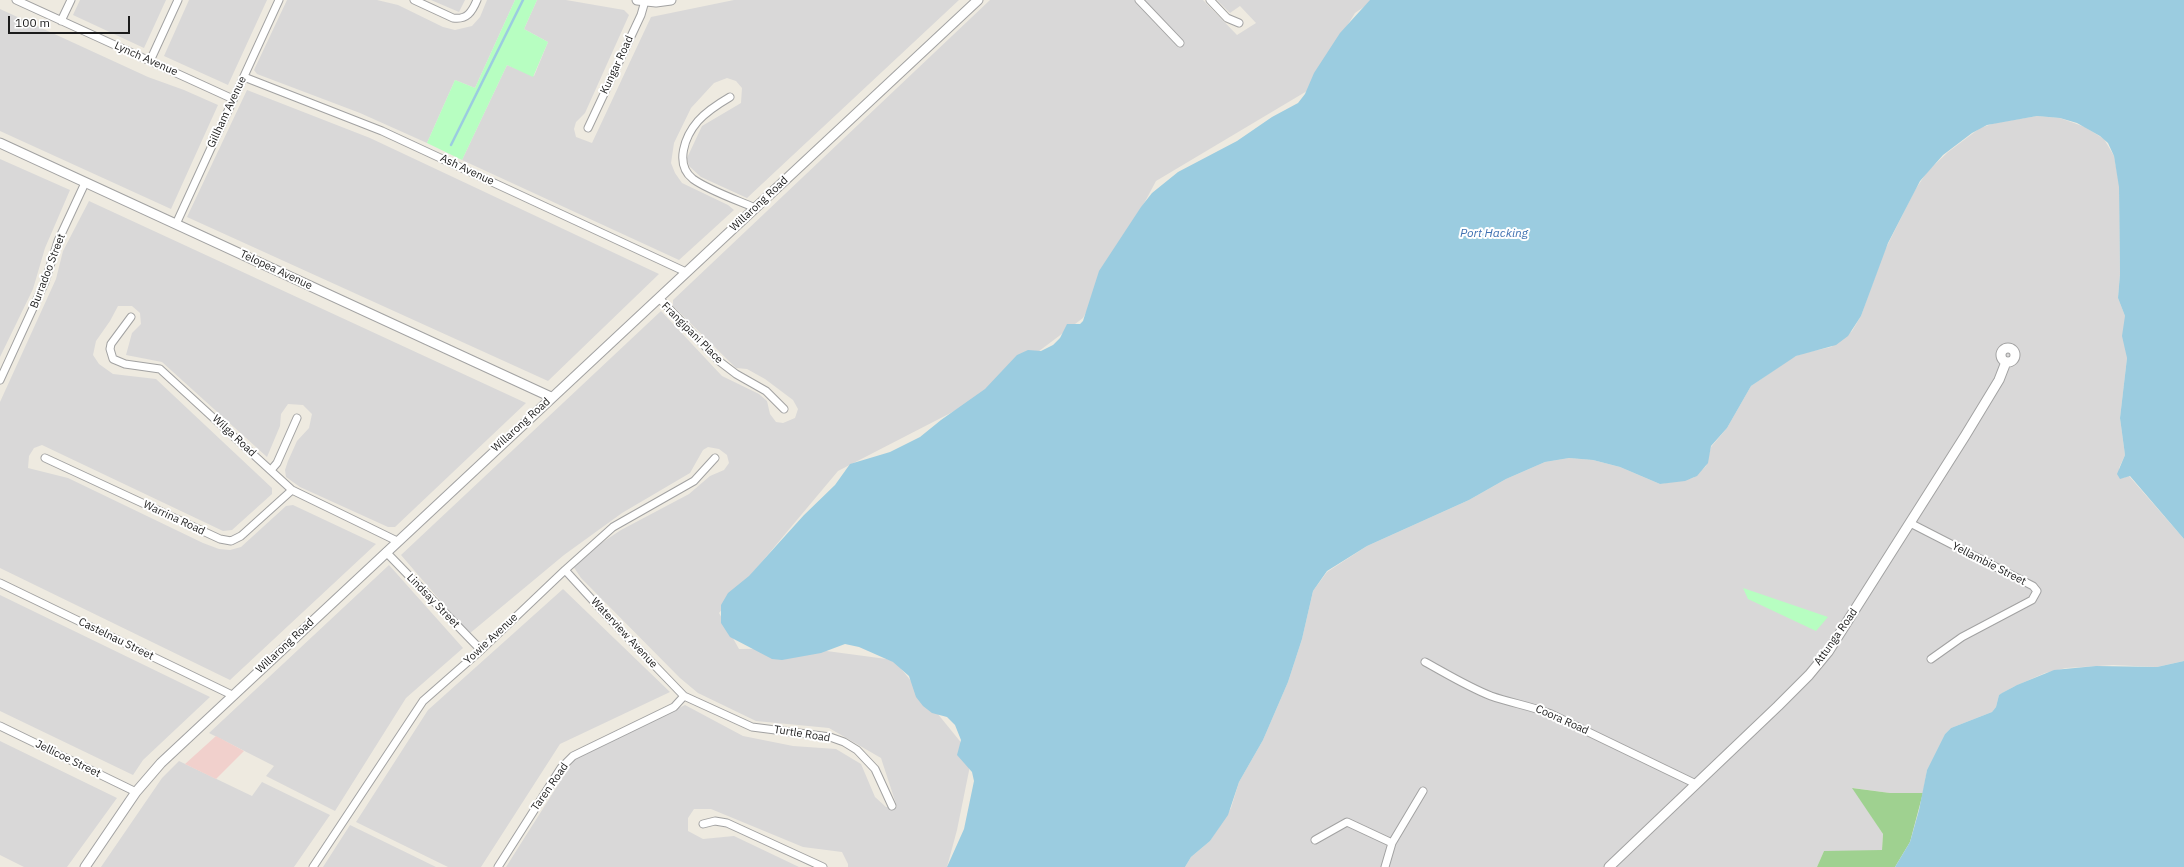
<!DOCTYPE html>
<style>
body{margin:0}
#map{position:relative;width:2184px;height:867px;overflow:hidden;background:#eeeae0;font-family:"IBM Plex Sans",sans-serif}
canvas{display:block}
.scale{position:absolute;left:8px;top:16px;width:122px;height:18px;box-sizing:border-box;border:2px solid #1b1b1b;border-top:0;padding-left:5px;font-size:12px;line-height:14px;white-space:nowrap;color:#1b1b1b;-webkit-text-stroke:3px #fff;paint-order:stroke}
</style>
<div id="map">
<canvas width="2184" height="867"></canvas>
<div class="scale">100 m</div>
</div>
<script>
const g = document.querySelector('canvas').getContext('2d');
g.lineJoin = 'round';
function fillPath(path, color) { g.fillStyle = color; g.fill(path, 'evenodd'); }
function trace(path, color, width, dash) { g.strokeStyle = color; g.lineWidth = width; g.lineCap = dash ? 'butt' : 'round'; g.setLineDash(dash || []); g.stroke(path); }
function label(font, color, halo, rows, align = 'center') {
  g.font = font + ' "IBM Plex Sans",sans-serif'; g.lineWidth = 4; g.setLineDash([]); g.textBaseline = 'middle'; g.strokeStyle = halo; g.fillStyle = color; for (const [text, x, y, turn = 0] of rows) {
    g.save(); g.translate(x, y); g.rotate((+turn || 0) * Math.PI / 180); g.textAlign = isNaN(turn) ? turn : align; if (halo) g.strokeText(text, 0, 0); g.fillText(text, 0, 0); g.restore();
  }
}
const residential = new Path2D(`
 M80,0H166L144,48L73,15Z
 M189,0H267L228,85L164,56Z
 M287,0H377L398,5L443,27L455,30L472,26L480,17L487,0H515L475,88L455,80L427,143L360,113L257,74L254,70Z
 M431,0H465L459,12Z
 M537,0H566L624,10L629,15L585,113L576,122L574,129L576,137L592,143L651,17L734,0H959L747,198L701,177L689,166L687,158L702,126L741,103L742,88L736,81L727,78L714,83L691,108L674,143L671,163L675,173L682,183L728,205L734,210L679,260L462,160L507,65L534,76L548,42L524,29Z
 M990,0H1203L1237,35L1256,23L1240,6L1230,13L1217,0H1374L1355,13L1307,91L1156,181L1083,318L970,403L838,471L719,613L739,649L804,648L894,660L972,756L957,830L947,867H848V864L842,852L803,847L711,809H694L688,818V831L703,839L734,836L799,867H506L575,758L685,705L743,736L793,746L836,749L861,764L875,797L886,807H897L881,758L829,728L756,721L698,693L680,678L581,578L571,563L621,530L689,494L710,476L724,470L729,463L727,455L719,449L708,447L703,450L690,473L622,513L564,555L469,634L401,555L661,311L722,376L759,394L767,401L770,414L776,422L783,423L795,418L798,409L793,400L765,379L747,369L736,368L673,306V300Z
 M0,9L148,77L184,90L218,105L171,209L0,131Z
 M247,90L370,138L659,274L548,381L187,217Z
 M2037,116L2060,118L2085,127L2104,139L2114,156L2119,183L2120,274L2118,298L2125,316L2127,358L2120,418L2125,455L2119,468L2122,478L2129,476L2184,539V661L2157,667L2113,665L2066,668L2045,673L2013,687L1999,695L1996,707L1992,712L1951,728L1945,734L1927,770L1923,793H1890L1853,788L1883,834L1882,851H1824L1817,867H1185L1191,857L1210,841L1231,808L1239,782L1263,740L1288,682L1302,639L1313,591L1327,572L1367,546L1469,500L1506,479L1545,462L1569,458L1593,460L1620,467L1660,484L1693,478L1706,466L1711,447L1727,428L1751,386L1791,358L1804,353L1831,347L1852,331L1861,316L1883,254L1915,190L1927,172L1948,152L1980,128L1995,123Z
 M0,159L70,190L45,248L33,289L0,357Z
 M89,201L526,403L395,527H388L300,487L286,477L285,470L288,461L297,441L309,428L312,414L303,405L288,404L281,414L280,426L267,457L162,362L126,355L132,333L141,324L140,313L132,306H118L110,321L96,341L93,355L99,364L113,374L156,379L272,488V494L232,530L223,531L42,445L34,448L29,456L28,468L68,478L203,543L219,549L230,550L241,547L286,506L293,505L376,544L230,680L0,568V402L56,279L63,251Z
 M389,565L463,648L406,698L335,811L266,776L274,766L209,733Z
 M563,589L670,692L560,744L481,867H448L356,822L428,710Z
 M0,595L210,697L143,760L133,775L0,711Z
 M0,741L117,798L67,867H24L0,855Z
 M179,761L252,796L262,782L330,815L294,867H101L162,778Z
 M350,825L436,867H323Z`);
const commercial = new Path2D(`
 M216,736L244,751L216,779L185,764Z`);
const forest = new Path2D(`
 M1852,788L1890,793H1923L1910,842L1895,867H1817L1824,851L1882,850L1883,834Z`);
const park = new Path2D(`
 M515,0H537L524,29L548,42L533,77L507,65L462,160L427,143L455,80L475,88Z
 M1743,588L1828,617L1816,631L1748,599Z`);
const water = new Path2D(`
 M1370,0H2184V539L2130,476L2120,479L2117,474L2125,455L2120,418L2127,358L2122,336L2125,316L2118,298L2120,274L2119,187L2114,156L2108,143L2100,136L2077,123L2060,118L2037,116L1987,125L1972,133L1943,155L1920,181L1888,243L1861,316L1848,336L1836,345L1796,356L1751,386L1727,428L1711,446L1708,463L1697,476L1685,481L1660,484L1620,467L1593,460L1569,458L1545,462L1506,479L1469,500L1367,546L1327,571L1313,591L1302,639L1288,682L1263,740L1239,782L1228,815L1210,841L1191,857L1185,867H947L964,829L974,781L972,772L957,755L961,740L955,725L947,717L932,713L923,706L916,697L909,676L893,662L859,647L845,644L821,653L782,660L772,659L730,637L721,623V605L728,593L749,576L804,515L835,485L850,464L890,452L920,437L941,420L985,389L1017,355L1028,350L1041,351L1053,345L1060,338L1067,324H1080L1083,321L1099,271L1141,207L1152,193L1178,172L1237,141L1272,117L1298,103L1305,94L1314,73L1340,33Z
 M2184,661V867H1895L1910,842L1919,810L1927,770L1945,734L1951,728L1992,712L1996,707L1999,695L2002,693L2017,685L2054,670L2096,666L2157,667Z`);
const stream = new Path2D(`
 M451,145L523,0`);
const minor = new Path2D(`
 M16,0L233,99
 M414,0L453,18C467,20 472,12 477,0
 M1139,0L1180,43
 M1210,0L1227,18L1239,23
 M61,21L71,0
 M150,61L178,0
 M244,77L382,131L686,272
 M730,97C718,104 707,111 698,121C685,136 674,164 693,179C708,190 737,200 755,208
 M588,128L641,15L645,1
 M176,224L279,0
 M659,298L719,361L736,374L766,391L784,409
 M131,317L111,344L110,349L113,359L125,364L160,369L292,490L397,541
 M0,380L45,282L58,241L85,183
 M45,458L220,539L231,541L241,536L292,490
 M271,470L277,463L297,418
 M1910,523L2033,586L2037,591L2032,600L1962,637L1931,659
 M386,552L481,650
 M565,570L607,616L684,696L752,727L830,737L844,742L857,750L875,769L892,806
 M0,583L232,695
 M1425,662C1447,674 1468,687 1491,696C1511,703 1531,706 1551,714L1696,784
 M0,726L136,792
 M703,824L715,821L727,823L823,867
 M1315,840L1347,822L1392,843L1385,867
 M1392,843L1423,791
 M313,867L423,701L481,650L565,570L613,527L694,481L715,458
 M498,867L561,768L573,756L674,707L684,696`);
const tertiary = new Path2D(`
 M637,0L656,2L671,0
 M0,143L551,397
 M2001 355a7 7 0 1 1 14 0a7 7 0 1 1-14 0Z
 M85,867L136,792L161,763L978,0
 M1609,867L1778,706L1809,675L1828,652L1965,436L1999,380L2006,362`);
const streetNames = [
 ["Lynch Avenue",146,59,24],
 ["Kungar Road",617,65,-65],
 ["Gillham Avenue",227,112,-65],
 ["Ash Avenue",467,170,25],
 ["Willarong Road",759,204,-43],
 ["Telopea Avenue",276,270,25],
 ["Burradoo Street",48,271,-69],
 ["Frangipani Place",692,333,45],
 ["Willarong Road",521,425,-42],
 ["Wilga Road",234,436,43],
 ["Warrina Road",174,518,25],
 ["Yellambie Street",1989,564,27],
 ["Lindsay Street",433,601,46],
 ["Waterview Avenue",624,633,47],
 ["Attunga Road",1836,637,-55],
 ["Castelnau Street",116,639,26],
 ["Yowie Avenue",491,639,-43],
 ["Willarong Road",285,646,-43],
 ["Coora Road",1562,720,24],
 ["Turtle Road",802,734,9],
 ["Jellicoe Street",68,759,26],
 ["Taren Road",550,787,-55]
];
const waterNames = [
 ["Port Hacking",1494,234]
];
fillPath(residential, '#d9d8d8');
fillPath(commercial, '#f1d0cc');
fillPath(forest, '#9fd190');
fillPath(park, '#b7fec1');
fillPath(water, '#9bcce0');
trace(stream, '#9bcce0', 2.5);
trace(minor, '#a2a2a2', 9);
trace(tertiary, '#a2a2a2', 11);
trace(minor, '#fff', 7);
trace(tertiary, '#fff', 9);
label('11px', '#1b1b1b', '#fff', streetNames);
label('italic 12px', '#4172b2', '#fff', waterNames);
</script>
